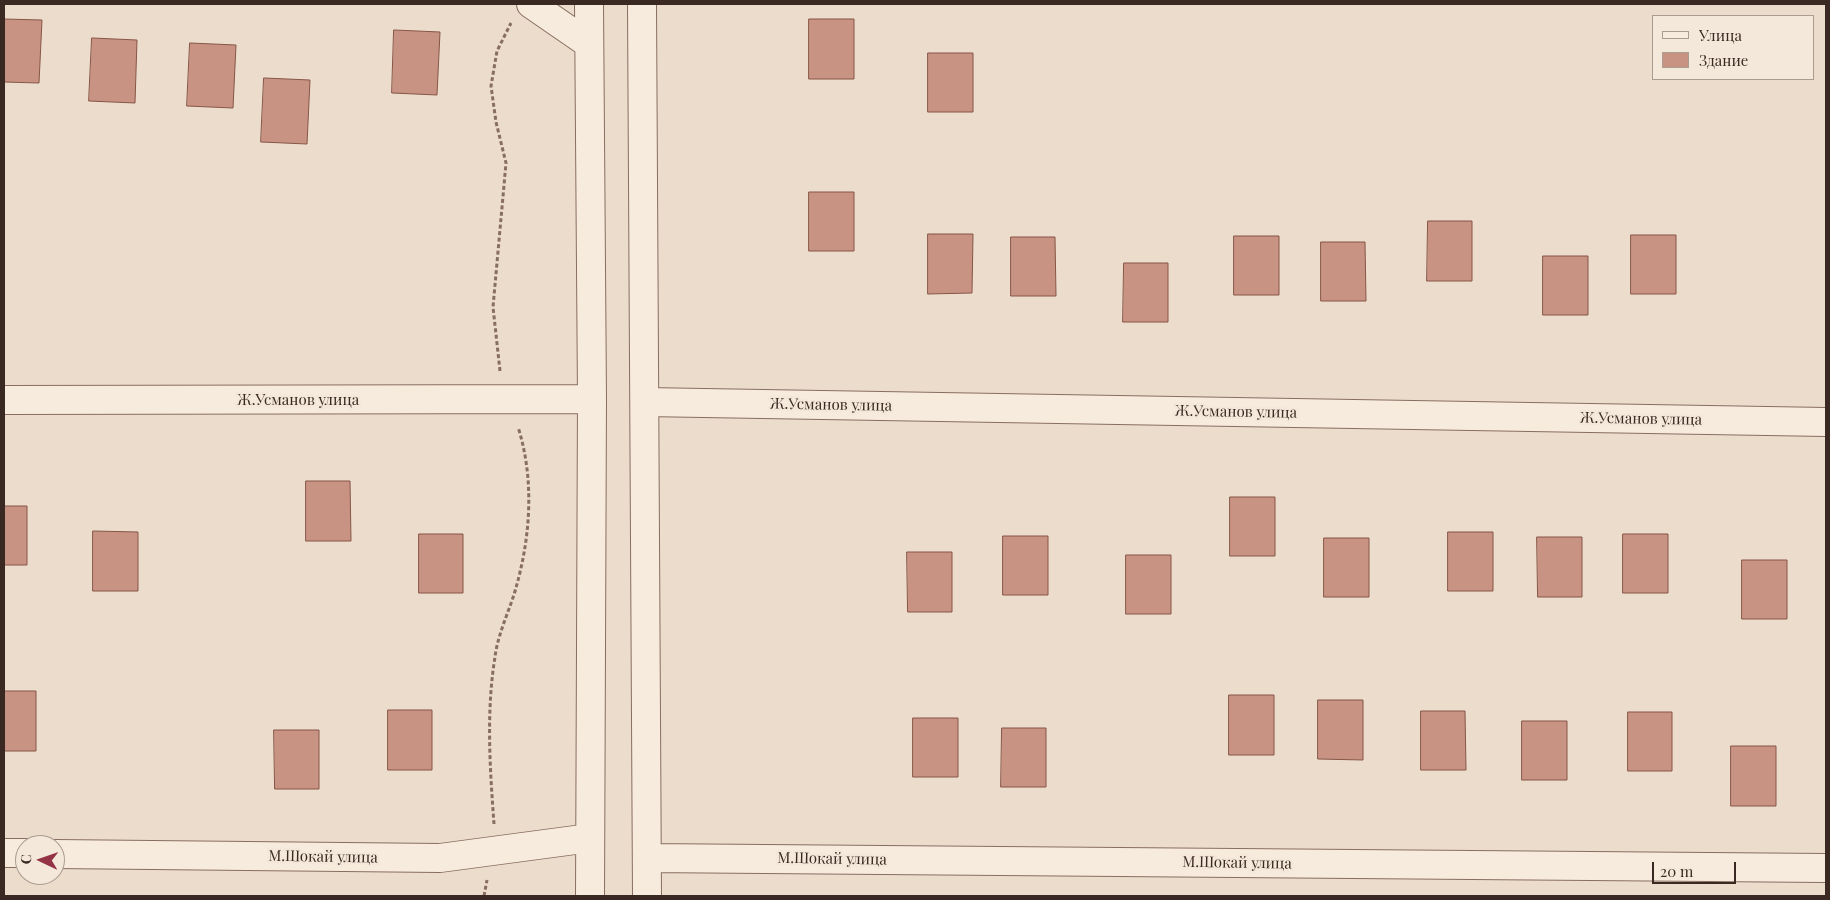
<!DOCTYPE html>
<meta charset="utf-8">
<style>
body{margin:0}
#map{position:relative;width:1830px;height:900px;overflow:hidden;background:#ecdccb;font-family:"Playfair Display",serif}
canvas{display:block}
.frame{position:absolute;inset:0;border:5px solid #3a2922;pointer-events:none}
.legend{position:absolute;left:1652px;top:15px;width:162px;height:65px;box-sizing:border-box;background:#f4e8da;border:1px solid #aa9c90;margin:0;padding:6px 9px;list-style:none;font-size:15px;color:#3a2922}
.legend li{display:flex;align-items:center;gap:10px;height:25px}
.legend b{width:25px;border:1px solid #aa9c90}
.north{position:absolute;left:15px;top:835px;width:50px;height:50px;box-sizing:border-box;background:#f4e8da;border:1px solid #aa9c90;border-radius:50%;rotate:273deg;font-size:14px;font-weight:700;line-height:20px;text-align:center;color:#3a2922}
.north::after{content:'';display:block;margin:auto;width:18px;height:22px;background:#943346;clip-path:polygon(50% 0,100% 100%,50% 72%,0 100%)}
.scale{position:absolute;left:1652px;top:862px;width:84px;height:22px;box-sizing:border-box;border:2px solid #3a2922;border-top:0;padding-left:6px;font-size:15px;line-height:18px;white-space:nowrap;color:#3a2922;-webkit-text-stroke:4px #f4e8da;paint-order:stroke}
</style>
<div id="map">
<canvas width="1830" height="900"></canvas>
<div class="frame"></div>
<ul class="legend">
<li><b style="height:6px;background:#f7ebde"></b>Улица</li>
<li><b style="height:14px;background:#c89383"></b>Здание</li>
</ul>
<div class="north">С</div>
<div class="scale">20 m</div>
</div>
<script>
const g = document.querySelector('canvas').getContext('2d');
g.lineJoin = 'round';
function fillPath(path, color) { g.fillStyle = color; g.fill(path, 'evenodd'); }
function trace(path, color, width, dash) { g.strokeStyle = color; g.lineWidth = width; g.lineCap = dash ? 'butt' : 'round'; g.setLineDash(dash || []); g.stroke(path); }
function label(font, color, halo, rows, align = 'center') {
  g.font = font + ' "Playfair Display",serif'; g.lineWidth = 5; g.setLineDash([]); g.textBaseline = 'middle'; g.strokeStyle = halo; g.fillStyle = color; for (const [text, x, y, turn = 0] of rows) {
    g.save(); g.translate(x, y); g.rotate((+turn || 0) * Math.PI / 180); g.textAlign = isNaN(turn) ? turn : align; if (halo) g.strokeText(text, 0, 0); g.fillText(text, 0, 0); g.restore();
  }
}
const building = new Path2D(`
 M4,19L42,20L39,83L4,82Z
 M809,19H854V79H809Z
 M394,30L440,32L437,95L392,93Z
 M92,38L137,40L135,103L89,101Z
 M190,43L236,45L233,108L187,106Z
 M928,53H973V112H928Z
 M264,78L310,80L307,144L261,142Z
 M809,192H854V251H809Z
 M1428,221H1472V281H1427Z
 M928,234H973L972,293L928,294Z
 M1631,235H1676V294H1631Z
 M1234,236H1279V295H1234Z
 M1011,237H1055L1056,296H1011Z
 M1321,242H1365L1366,301H1321Z
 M1543,256H1588V315H1543Z
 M1124,263H1168V322H1123Z
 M306,481H350L351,541H306Z
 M1230,497H1275V556H1230Z
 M4,506H27V565H4Z
 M93,531L138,532V591H93Z
 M1448,532H1493V591H1448Z
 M419,534H463V593H419Z
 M1623,534H1668V593H1623Z
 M1003,536H1048V595H1003Z
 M1537,537H1582V597H1538Z
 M1324,538H1369V597H1324Z
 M907,552H952V612H908Z
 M1126,555H1171V614H1126Z
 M1742,560H1787V619H1742Z
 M4,691H36V751H4Z
 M1229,695H1274V755H1229Z
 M1318,700H1363V760L1318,759Z
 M388,710H432V770H388Z
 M1421,711H1465L1466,770H1421Z
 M1628,712H1672V771H1628Z
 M913,718H958V777H913Z
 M1522,721H1567V780H1522Z
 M1002,728H1046V787H1001Z
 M274,730H319V789H275Z
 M1731,746H1776V806H1731Z`);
const path = new Path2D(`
 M500,371L493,307L506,163L496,122L491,86L497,51L511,23
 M494,824C490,769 486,712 495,657C498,632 511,608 517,584C531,533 534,477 518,427
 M484,896L487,880`);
const minor = new Path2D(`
 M531,4L589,44
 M589,4L592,399L590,896
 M642,4L647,896
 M4,400L592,399
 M645,402L1826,422
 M4,853H25
 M55,854L440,858L590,838
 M647,858L1826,868`);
const streetNames = [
 ["Ж.Усманов улица",298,400],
 ["Ж.Усманов улица",831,405,1],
 ["Ж.Усманов улица",1236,412,1],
 ["Ж.Усманов улица",1641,419,1],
 ["М.Шокай улица",323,857,1],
 ["М.Шокай улица",832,859,1],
 ["М.Шокай улица",1237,863,1]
];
fillPath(building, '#c89383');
trace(building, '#865547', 1);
trace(minor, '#886e60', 30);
trace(path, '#886e60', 3, [4, 2.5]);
trace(minor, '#f7ebde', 28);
label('15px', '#3a2922', '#f4e8da', streetNames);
</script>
